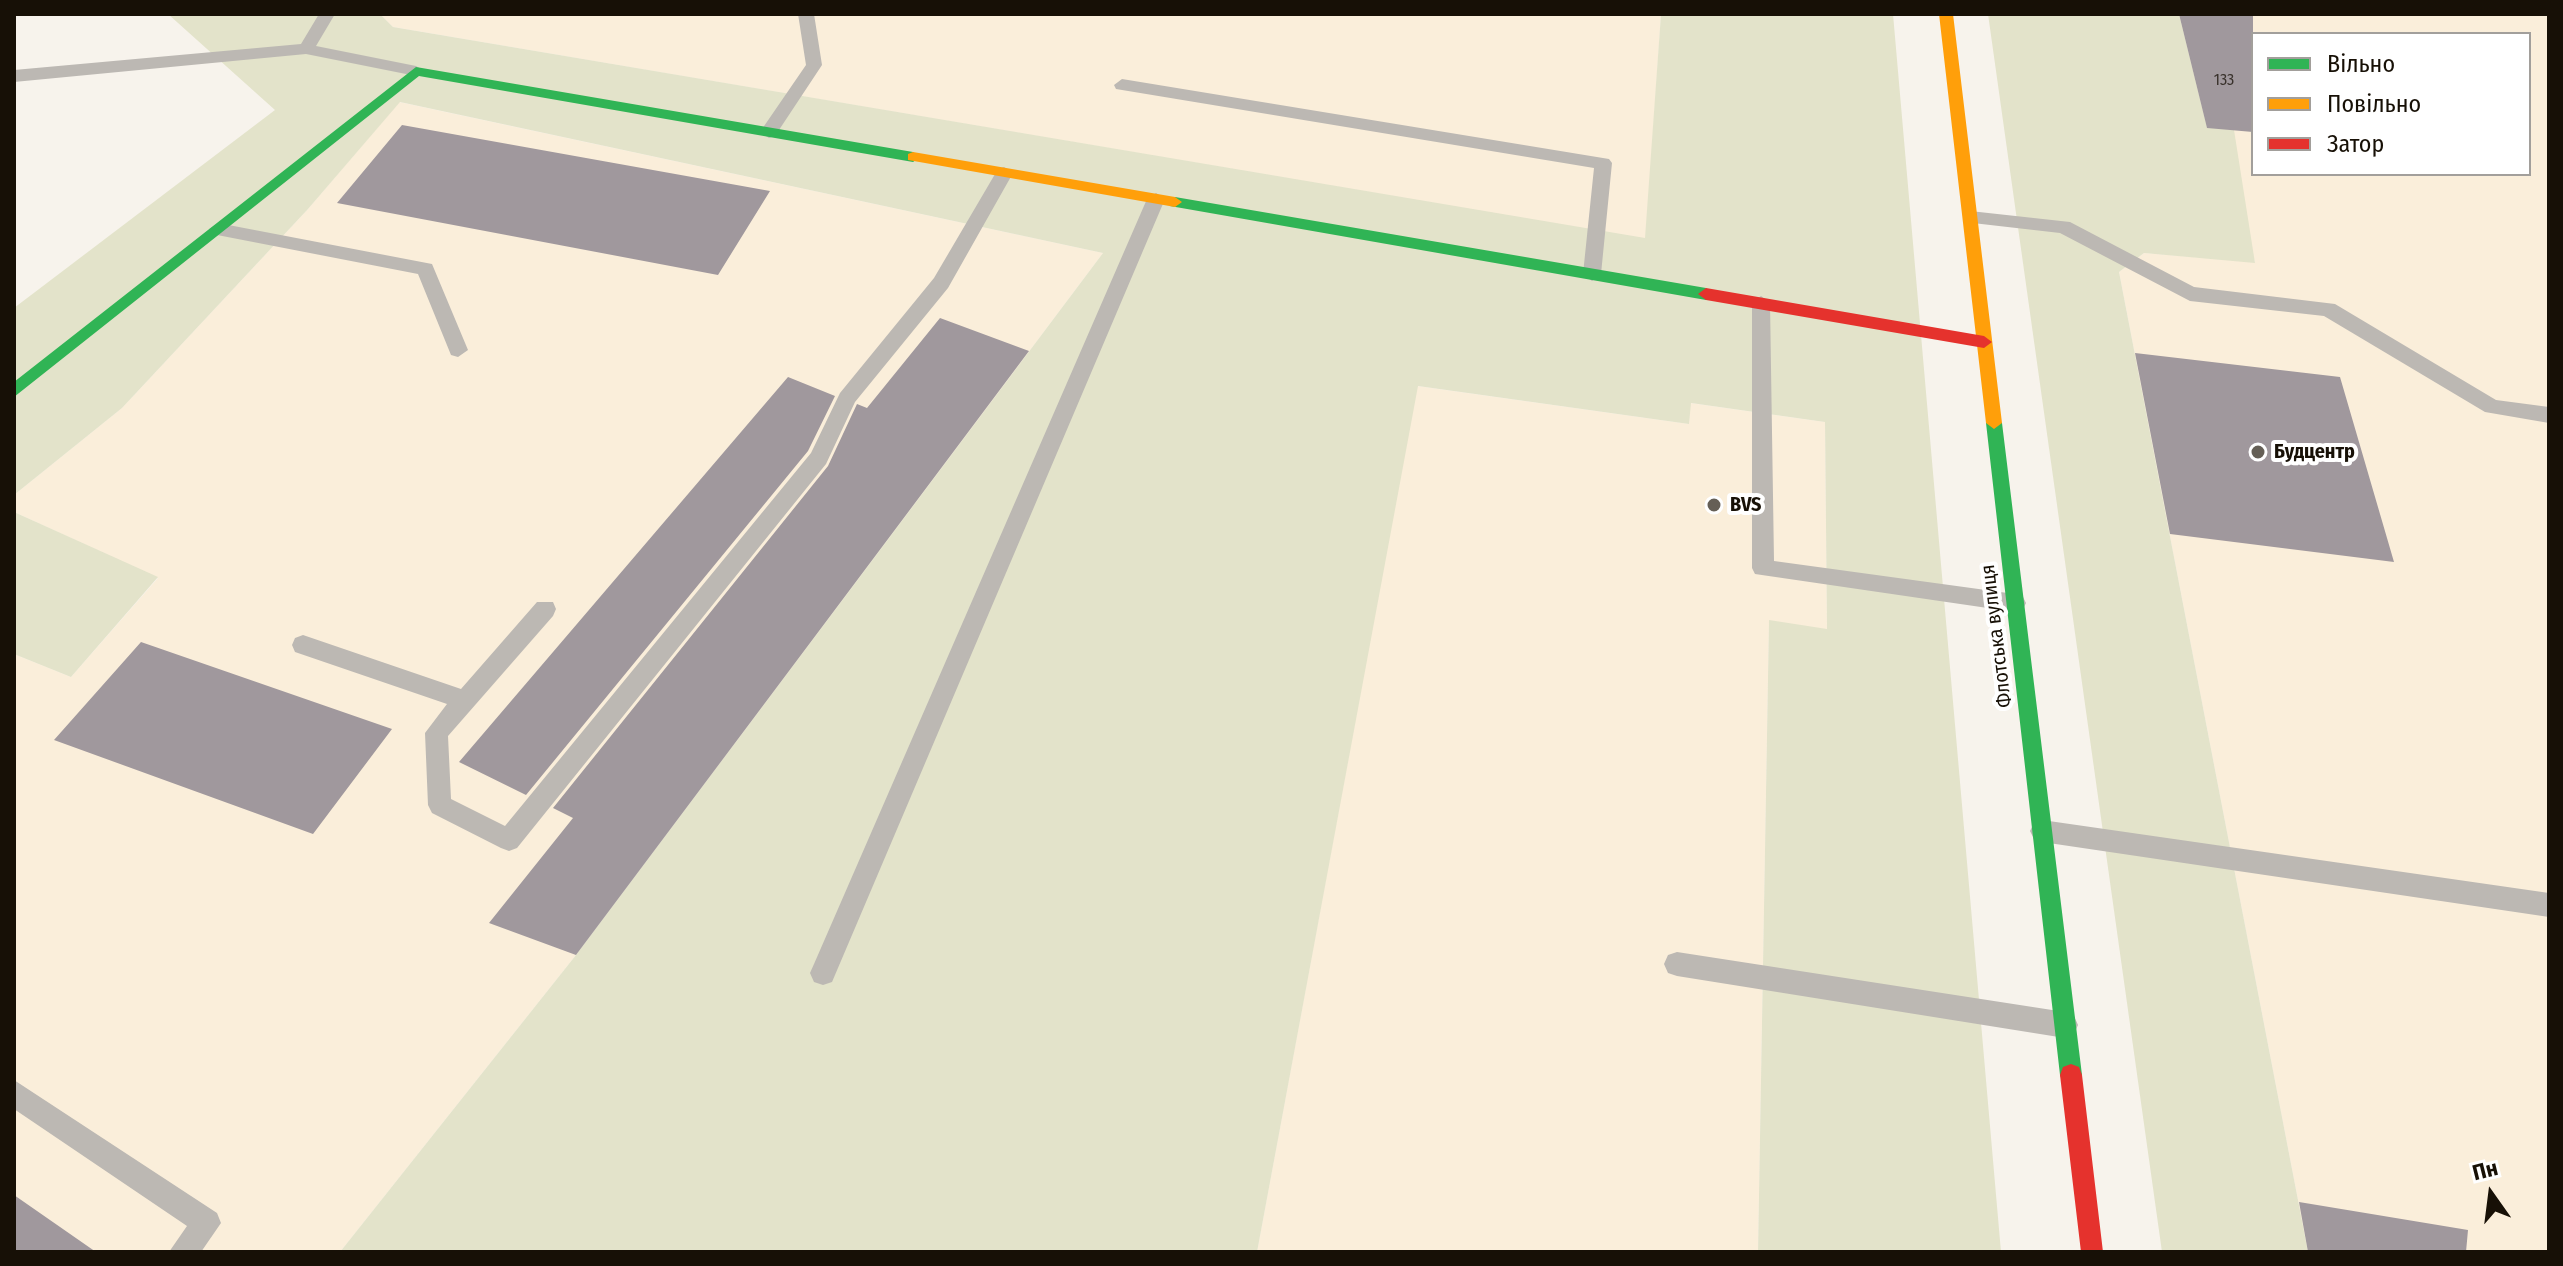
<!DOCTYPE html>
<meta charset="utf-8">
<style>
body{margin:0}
#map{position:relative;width:2563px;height:1266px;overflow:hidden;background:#f7f3ec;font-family:"Fira Sans Condensed",sans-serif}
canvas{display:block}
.frame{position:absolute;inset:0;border:16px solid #171006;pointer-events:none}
.legend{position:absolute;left:2251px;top:32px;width:280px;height:144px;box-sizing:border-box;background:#fff;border:2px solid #a29f9b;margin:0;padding:10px 14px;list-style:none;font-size:24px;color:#171006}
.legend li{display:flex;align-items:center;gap:16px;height:40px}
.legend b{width:40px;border:2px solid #a29f9b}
.north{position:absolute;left:2451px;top:1154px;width:80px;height:80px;-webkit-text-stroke:6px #fff;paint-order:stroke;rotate:346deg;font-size:22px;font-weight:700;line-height:32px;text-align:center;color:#171006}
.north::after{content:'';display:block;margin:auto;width:28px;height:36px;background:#171006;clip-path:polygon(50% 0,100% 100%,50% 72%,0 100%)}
</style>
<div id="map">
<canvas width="2563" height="1266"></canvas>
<div class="frame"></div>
<ul class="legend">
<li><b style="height:10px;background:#30b455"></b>Вільно</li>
<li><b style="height:10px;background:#ff9f0a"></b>Повільно</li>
<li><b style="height:10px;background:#e5322d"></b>Затор</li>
</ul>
<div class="north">Пн</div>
</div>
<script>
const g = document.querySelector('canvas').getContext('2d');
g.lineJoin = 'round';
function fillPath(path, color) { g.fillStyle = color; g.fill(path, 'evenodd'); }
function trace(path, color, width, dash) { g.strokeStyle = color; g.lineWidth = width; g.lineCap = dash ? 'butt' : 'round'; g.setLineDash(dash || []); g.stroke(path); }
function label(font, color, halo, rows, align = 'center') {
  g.font = font + ' "Fira Sans Condensed",sans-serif'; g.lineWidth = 8; g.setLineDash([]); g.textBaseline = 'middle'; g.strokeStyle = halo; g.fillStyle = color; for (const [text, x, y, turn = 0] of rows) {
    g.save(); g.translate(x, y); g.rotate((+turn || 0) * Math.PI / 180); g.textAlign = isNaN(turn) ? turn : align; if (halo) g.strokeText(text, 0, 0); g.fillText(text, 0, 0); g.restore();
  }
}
const built = new Path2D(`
 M380,14H1661L1646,239L393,27Z
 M2179,14H2549V1252H2308L2119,272L2144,253L2255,262L2207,128ZM2253,34H2529V174H2253Z
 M399,102L1103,253L576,955L340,1252H14V654L71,677L158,578L14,512V495L122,408L308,209Z
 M1417,386L1689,424L1690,403L1825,422L1827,630L1769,621L1758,1252H1257Z`);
const green = new Path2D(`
 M168,14H380L393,27L1645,238L1661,14H1893L2001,1252H1758L1769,620L1827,629L1825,422L1691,403L1689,424L1418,386L1257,1252H340L576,955L1103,253L400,102L308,209L122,408L14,495V308L275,110Z
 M1988,14H2179L2207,127L2234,130L2255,263L2144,253L2119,272L2308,1252H2162Z
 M14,512L158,577L71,677L14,654Z`);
const building = new Path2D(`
 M2179,14H2253V132L2207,128Z
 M402,125L770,191L718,275L337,203Z
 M940,318L1029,351L576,955L489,923L573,818L553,808L828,466L857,404L867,408Z
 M2135,353L2340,377L2394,562L2170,534Z
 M788,377L835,396L808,451L526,795L459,762Z
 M141,642L392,729L313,834L54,740Z
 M14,1195L96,1252H14Z
 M2299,1202L2468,1230L2466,1252H2308Z`);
const lane = new Path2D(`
 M319,14H335L316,46L416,66L424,71L416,76L306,54L14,82V70L301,44Z
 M798,14H814L822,65L775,136L769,138L760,132L806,65Z
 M1122,79L1609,159L1612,163L1601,274L1592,281L1583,274L1594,168L1116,89L1114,85Z
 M1004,167L1013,173L948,288L855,402L826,464L517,848L509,851L501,848L432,813L428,805L425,733L447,704L295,652L292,645L295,638L303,635L461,689L537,602H553L556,609L553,616L448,736L451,799L505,826L811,453L840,393L934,278L998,169Z
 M1156,193L1165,199L832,982L823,985L814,982L810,973L814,964L1147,199Z
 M1970,211L2070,222L2194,287L2335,304L2496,400L2549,407V423L2485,412L2324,316L2190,301L2060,233L1964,222V212Z
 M218,223L432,264L468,350L458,357L451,355L418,274L212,234L209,229Z
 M1761,296L1770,303L1774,561L2015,594L2023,597L2026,603L2023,609L2015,612L1755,574L1752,568V303Z
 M2042,820L2549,893V917L2042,842L2034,839L2030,831L2034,823Z
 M1677,952L2065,1012L2074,1016L2078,1025L2074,1034L2065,1038L1677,976L1668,973L1664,964L1668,955Z
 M14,1080L217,1213L221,1223L201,1252H169L187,1226L14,1109Z`);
const fast = new Path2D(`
 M416,67L913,152L920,157L913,162L419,76L14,397V382Z
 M1175,197L1706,288L1714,294L1706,300L1170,206V198Z
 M1994,417L2002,423L2082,1075L2079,1083L2071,1086L2063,1083L2060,1075L1986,423Z`);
const slow = new Path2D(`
 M1939,14H1953L2002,423L1994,429L1986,423Z
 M913,152L1175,197L1182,202L1175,207L908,160V154Z`);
const jam = new Path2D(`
 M1706,288L1984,336L1992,342L1984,348L1706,300L1698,294Z
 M2071,1064L2079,1067L2082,1075L2103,1252H2081L2060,1075L2063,1067Z`);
const markers = [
 [2258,452,8,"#655f56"],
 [1714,505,8,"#655f56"]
];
const numberNames = [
 ["133",2224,81]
];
const poiNames = [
 ["Будцентр",2274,452],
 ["BVS",1730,505]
];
const streetNames = [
 ["Флотська вулиця",1997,636,-97]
];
fillPath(built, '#faeeda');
fillPath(green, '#e3e3ca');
fillPath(building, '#a0989d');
fillPath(lane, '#bcb8b3');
fillPath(fast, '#30b455');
fillPath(slow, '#ff9f0a');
fillPath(jam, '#e5322d');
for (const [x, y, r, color] of markers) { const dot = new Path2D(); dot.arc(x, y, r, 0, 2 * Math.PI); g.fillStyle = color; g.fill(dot); trace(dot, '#fff', 3); }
label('16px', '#39322c', null, numberNames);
label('bold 20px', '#171006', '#fff', poiNames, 'left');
label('20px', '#171006', '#fff', streetNames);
</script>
